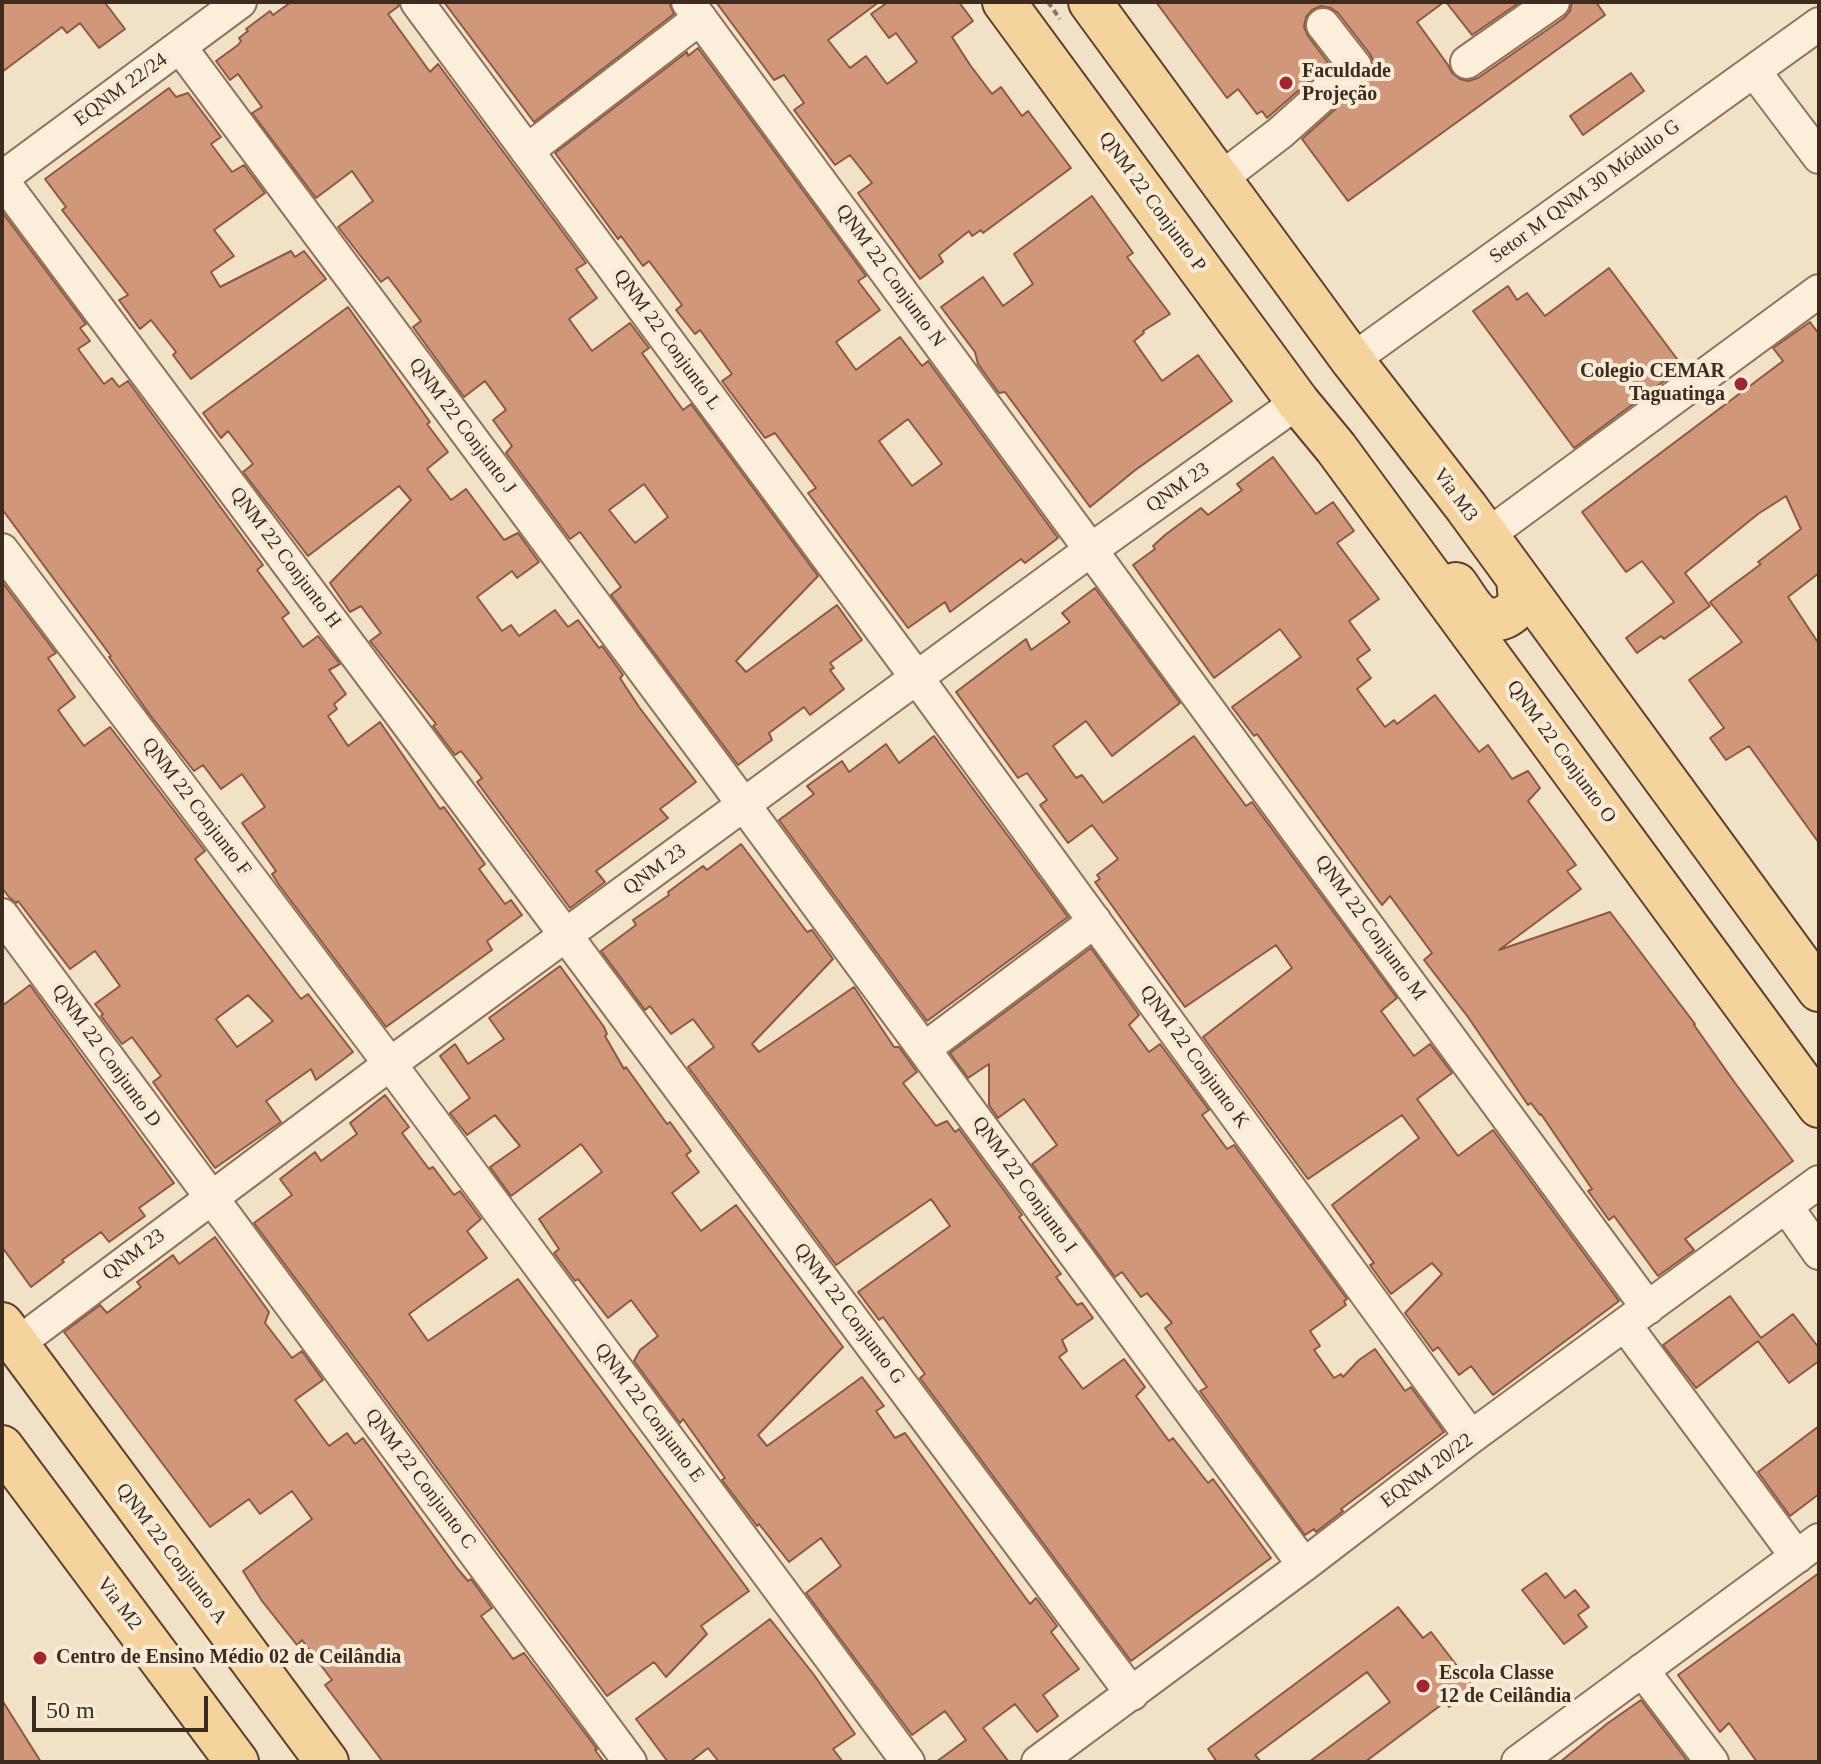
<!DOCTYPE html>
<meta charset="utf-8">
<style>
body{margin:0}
#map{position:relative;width:1821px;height:1764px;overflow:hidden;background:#f1e1c6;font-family:Georgia,serif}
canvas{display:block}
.frame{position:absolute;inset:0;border:4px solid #3d2b1f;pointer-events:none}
.scale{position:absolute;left:32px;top:1696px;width:176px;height:36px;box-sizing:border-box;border:4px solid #3d2b1f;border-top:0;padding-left:10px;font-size:24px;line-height:28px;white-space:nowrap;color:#3d2b1f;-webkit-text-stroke:6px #f8ebd6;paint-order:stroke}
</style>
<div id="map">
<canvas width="1821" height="1764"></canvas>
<div class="frame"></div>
<div class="scale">50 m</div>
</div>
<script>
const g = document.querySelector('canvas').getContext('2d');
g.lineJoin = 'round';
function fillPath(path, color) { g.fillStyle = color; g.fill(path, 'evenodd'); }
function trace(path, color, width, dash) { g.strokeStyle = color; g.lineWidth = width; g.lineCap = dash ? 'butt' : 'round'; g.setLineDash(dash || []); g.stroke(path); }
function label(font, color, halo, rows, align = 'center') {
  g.font = font + ' Georgia,serif'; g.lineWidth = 8; g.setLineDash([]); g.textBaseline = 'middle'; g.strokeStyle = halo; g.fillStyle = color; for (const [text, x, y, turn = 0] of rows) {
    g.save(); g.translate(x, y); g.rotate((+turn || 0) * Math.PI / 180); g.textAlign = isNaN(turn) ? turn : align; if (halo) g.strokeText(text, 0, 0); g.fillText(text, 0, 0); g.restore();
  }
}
const building = new Path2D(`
 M2,2H109L106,4L125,29L99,48L80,23L67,33L62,27L2,72Z
 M291,2H398L399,6L388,14L430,72L438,64L586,263L576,269L597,298L569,319L592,351L630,323L649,348L642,353L683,410L691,404L818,576L736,661L746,672L837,605L862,640L830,663L834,668L830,670L844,689L810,715L804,707L769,733L772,740L738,765L611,595L621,587L580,532L570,539L506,453L512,446L493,420L506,410L485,381L464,397L413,327L421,321L388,277L381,282L338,227L373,201L352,171L316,198L252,113L262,107L238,74L230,80L216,61L238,45L241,41L239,38L248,31L246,29L270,11L273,15ZM644,484L668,517L635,543L609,510Z
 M444,2H669L674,14L534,122Z
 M716,2H879L828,40L850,68L866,56L887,84L917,62L896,33L889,38L871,14L888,2H959L973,21L952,37L970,65L992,94L1001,87L1022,116L1028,111L1071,168L983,233L981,230L972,236L969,231L939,255L943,262L920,279L858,193L872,183L850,155L835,165L794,110L804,103L784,75L774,80Z
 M1156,2H1444L1417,22L1448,65L1452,73L1460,79L1468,81L1478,78L1564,18L1570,11L1572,2H1596L1605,15L1348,201L1302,139L1368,80L1373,72L1374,62L1370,54L1338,13L1331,8L1321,6L1312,10L1306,17L1304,27L1308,36L1329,64L1267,118L1262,111L1257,114L1238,89L1227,98Z
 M1446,2H1520L1472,35Z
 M698,48L866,276L858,281L880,310L836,342L856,370L900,337L922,366L928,361L1058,538L1025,563L1021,559L950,612L945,602L908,628L808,493L816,488L775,433L765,438L722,381L732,374L700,330L695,334L676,310L682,305L649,261L643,266L621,236L618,239L555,153L687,52L688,56ZM908,419L942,464L912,486L879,441Z
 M1631,73L1644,91L1583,135L1570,116Z
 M169,88L176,97L188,93L221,137L211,144L232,172L244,165L265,193L214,230L234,256L211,272L220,287L291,251L295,257L304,251L326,279L191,379L173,355L176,352L151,320L140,329L119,300L128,295L62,210L66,207L45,179Z
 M1092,196L1133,253L1127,257L1170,314L1143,331L1144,333L1134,341L1162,381L1198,355L1232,401L1134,471L1090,507L1005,392L999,393L978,364L975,352L941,307L983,277L1003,306L1033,284L1014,254Z
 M2,212L86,324L80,328L90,341L78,349L104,384L112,378L119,387L128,381L263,565L257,570L289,613L282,618L303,647L318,636L340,664L329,670L346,694L334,704L337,709L328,716L348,746L380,722L440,809L444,807L485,864L479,869L505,904L511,900L522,915L487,941L492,950L386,1027L279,885L272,874L276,871L242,823L265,807L242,774L221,789L203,765L194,771L150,715L109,657L111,656L2,509Z
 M1609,268L1683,367L1574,448L1473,311L1508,286L1517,300L1527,293L1545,316Z
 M348,307L430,422L427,424L448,452L427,469L451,500L466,489L504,540L518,533L539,562L517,578L512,571L477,597L502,631L511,625L519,636L555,610L568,627L578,620L599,648L602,646L623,675L620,678L639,707L696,782L660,809L668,818L596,871L605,882L570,908L477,782L482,778L461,751L455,755L433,726L436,724L370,641L381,633L361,606L350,612L330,583L411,500L399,486L308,556L243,472L253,464L228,431L221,438L203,413Z
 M1810,322L1819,334V573L1788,597L1819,644V843L1749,746L1726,760L1710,738L1724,728L1689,680L1742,642L1710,602L1761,564L1758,562L1801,529L1786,496L1758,514L1685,573L1710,606L1664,639L1661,636L1637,653L1626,638L1674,602L1642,561L1626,572L1582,512L1783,361L1773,348Z
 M1273,457L1316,514L1333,502L1354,531L1337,543L1379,599L1349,621L1370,650L1357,659L1371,678L1357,689L1385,727L1394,720L1397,724L1435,695L1479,752L1488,745L1512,779L1528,771L1540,788L1528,801L1576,865L1567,871L1581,889L1499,950L1610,912L1695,1024L1694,1025L1735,1083L1793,1161L1685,1239L1694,1250L1658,1276L1614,1216L1609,1220L1588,1191L1592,1189L1541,1114L1540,1115L1531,1103L1528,1105L1468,1017L1424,960L1432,953L1390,896L1382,905L1257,734L1254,736L1232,707L1301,657L1280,629L1214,678L1133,565L1155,549L1153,546L1165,535L1201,508L1208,515L1242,490L1237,484Z
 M2,582L56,653L48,658L75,697L58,710L84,746L110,727L205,851L195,859L237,915L301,999L308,994L353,1052L316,1080L311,1069L266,1101L281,1122L215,1168L153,1082L161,1076L132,1037L122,1044L101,1016L103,1014L95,1004L120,986L95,951L70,969L18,901L16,903L9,897L2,888ZM248,995L273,1021L237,1047L216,1019Z
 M1095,588L1180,703L1112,756L1086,721L1053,746L1076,778L1082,775L1103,803L1194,736L1246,806L1252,802L1397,998L1381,1011L1414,1056L1430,1044L1452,1073L1417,1099L1458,1156L1493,1130L1619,1301L1493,1395L1471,1366L1459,1375L1438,1347L1433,1351L1405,1313L1442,1274L1432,1263L1391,1294L1370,1265L1374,1263L1332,1205L1419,1138L1402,1115L1308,1179L1203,1037L1292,968L1276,945L1185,1007L1095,882L1100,879L1097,875L1118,859L1092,825L1068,843L1040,805L1047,800L1027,773L1018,778L956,692L1026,639L1031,650L1070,622L1062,613Z
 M934,736L1068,917L927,1021L779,820L814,794L807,786L842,761L849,772L886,744L899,763Z
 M741,844L807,932L812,930L833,959L752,1044L759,1052L854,987L894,1047H899L917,1072L903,1083L936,1126L947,1121L955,1132L959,1129L1022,1215L1019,1217L1061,1274L1056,1277L1077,1305L1082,1303L1093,1318L1062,1340L1067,1351L1059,1357L1083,1389L1124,1359L1145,1387L1136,1396L1169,1441L1173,1438L1208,1483L1213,1479L1271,1558L1131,1661L920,1378L925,1374L883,1317L879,1320L858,1292L950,1226L931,1199L836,1265L688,1067L714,1047L693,1019L671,1034L650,1006L645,1010L601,951L636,925L633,920L669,895L668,892L703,866L707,870Z
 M1091,948L1139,1015L1129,1025L1149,1052L1160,1044L1209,1110L1202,1115L1227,1149L1234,1145L1347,1299L1344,1301L1346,1305L1310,1331L1320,1346L1314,1350L1334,1378L1341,1374L1343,1377L1359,1360L1375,1349L1405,1391L1411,1387L1444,1432L1341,1509L1343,1511L1316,1532L1314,1529L1305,1535L1200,1391L1207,1387L1165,1328L1172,1323L1147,1293L1141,1297L1122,1272L1115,1277L1032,1164L1057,1145L1024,1099L998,1118L989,1105V1064L968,1078L950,1053Z
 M560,966L604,1027L607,1034L605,1036L624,1069L626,1067L667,1124L670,1122L691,1151L686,1155L699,1172L672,1193L701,1231L736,1205L843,1347L758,1435L767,1446L862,1377L884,1406L876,1411L895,1438L905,1433L1030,1604L1036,1598L1057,1626L1051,1632L1079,1669L1043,1695L1058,1716L1037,1732L1015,1704L983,1728L1009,1762H936L966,1740L945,1711L912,1735L806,1593L841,1566L821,1538L789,1562L759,1524L757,1526L722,1480L725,1478L683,1419L680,1423L634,1361L640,1350L658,1336L631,1300L608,1318L578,1279L575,1281L554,1253L559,1249L539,1219L602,1172L581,1144L511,1196L490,1167L520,1146L495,1115L467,1135L450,1113L470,1098L440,1056L455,1044L468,1064L504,1039L489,1018Z
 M30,985L174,1183L139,1208L145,1216L109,1242L101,1232L62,1260L64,1262L31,1287L2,1247V1006Z
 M385,1095L409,1127L402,1133L429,1169L433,1167L454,1195L460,1191L481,1219L467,1231L487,1258L409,1314L428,1341L518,1279L749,1591L701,1626L707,1634L666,1677L654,1662L607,1696L254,1223L292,1195L280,1179L315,1152L321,1161L357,1134L350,1123Z
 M215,1237L269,1312L265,1323L292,1358L302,1351L323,1380L295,1400L329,1446L347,1433L355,1444L363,1438L457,1568L468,1581L471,1579L492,1608L481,1616L513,1659L524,1653L597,1749L595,1750L604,1762H383L325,1685L332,1680L302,1640L297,1645L262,1601L243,1571L312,1519L292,1491L260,1514L249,1499L210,1527L64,1332L100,1305L107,1313L141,1287L137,1282L173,1255L179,1264Z
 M1730,1296L1761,1338L1793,1314L1819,1348V1361L1789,1383L1758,1341L1696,1388L1663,1345Z
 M1819,1426V1494L1790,1516L1758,1472Z
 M1546,1573L1565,1598L1575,1590L1589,1607L1578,1615L1587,1627L1564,1644L1522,1590Z
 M1819,1573V1762H1757L1729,1723L1720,1732L1678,1675Z
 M1398,1607L1423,1638L1431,1632L1474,1688L1449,1707L1445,1702L1365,1762H1309L1390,1702L1367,1672L1255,1755L1261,1762H1217L1208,1749Z
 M770,1619L814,1675L855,1734L833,1749L843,1762H719L708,1748L690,1762H668L636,1719Z
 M2,1700L41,1762H2Z
 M1641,1700L1688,1762H1560L1608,1723Z`);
const path = new Path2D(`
 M1048,2L1060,19`);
const minor = new Path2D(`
 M417,2L917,678L1471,1437
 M688,2L1648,1308
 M180,47L744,805L1304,1565
 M1467,62L1553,2
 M1754,71L1819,157
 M527,151L700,18
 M2,178L240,2
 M1220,179L1280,133L1355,66L1323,25
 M2,180L1132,1694
 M1352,360L1819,24
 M1485,537L1819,291
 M2,550L390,1064L908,1762
 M2,915L630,1762
 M924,1049L1095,921
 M1786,1206L1819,1253
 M1625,1325L1797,1557
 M17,1344L390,1064L1092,549L1298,402
 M1642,1670L1712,1762
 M1038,1762L1304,1565L1471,1437L1819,1182
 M1518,1762L1819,1540`);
const major = new Path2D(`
 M1004,2L1298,402L1336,448L1819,1106
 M1090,2L1352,360L1466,507L1819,990
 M1456,584C1463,593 1471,609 1481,616C1494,625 1515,616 1519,601C1520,595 1519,588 1518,581
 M2,1324L327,1762
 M2,1447L237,1762`);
const markers = [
 [1286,83,8,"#a02731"],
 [1741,384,8,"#a02731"],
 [40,1658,8,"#a02731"],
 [1423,1686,8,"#a02731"]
];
const poiNames = [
 ["Faculdade",1302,72],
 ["Projeção",1302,95],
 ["Colegio CEMAR",1725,372,"right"],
 ["Taguatinga",1725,395,"right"],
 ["Centro de Ensino Médio 02 de Ceilândia",56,1658],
 ["Escola Classe",1439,1674],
 ["12 de Ceilândia",1439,1697]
];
const streetNames = [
 ["EQNM 22/24",121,90,-36],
 ["Setor M QNM 30 Módulo G",1585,192,-36],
 ["QNM 22 Conjunto P",1152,202,54],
 ["QNM 22 Conjunto N",890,276,54],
 ["QNM 22 Conjunto L",667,340,54],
 ["QNM 22 Conjunto J",462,426,53],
 ["QNM 23",1178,488,-35],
 ["Via M3",1455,495,54],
 ["QNM 22 Conjunto H",285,558,53],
 ["QNM 22 Conjunto O",1561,752,54],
 ["QNM 22 Conjunto F",196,807,53],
 ["QNM 23",655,870,-36],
 ["QNM 22 Conjunto M",1370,928,54],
 ["QNM 22 Conjunto D",106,1056,54],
 ["QNM 22 Conjunto K",1194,1057,54],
 ["QNM 22 Conjunto I",1024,1185,54],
 ["QNM 23",134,1255,-37],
 ["QNM 22 Conjunto G",849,1314,53],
 ["QNM 22 Conjunto E",649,1413,53],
 ["EQNM 20/22",1427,1471,-37],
 ["QNM 22 Conjunto C",420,1479,53],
 ["QNM 22 Conjunto A",171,1554,53],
 ["Via M2",119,1604,53]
];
fillPath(building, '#d1977a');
trace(building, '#8e583f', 2);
trace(minor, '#8e725a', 36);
trace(major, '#5c402f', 46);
trace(path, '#8e725a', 4, [6, 4]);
trace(minor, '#fbeeda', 32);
trace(major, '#f5d39d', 42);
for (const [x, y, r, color] of markers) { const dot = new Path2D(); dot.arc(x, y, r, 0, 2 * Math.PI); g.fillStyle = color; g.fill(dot); trace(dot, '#f8ebd6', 3); }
label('bold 20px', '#3d2b1f', '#f8ebd6', poiNames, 'left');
label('20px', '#3d2b1f', '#f8ebd6', streetNames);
</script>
